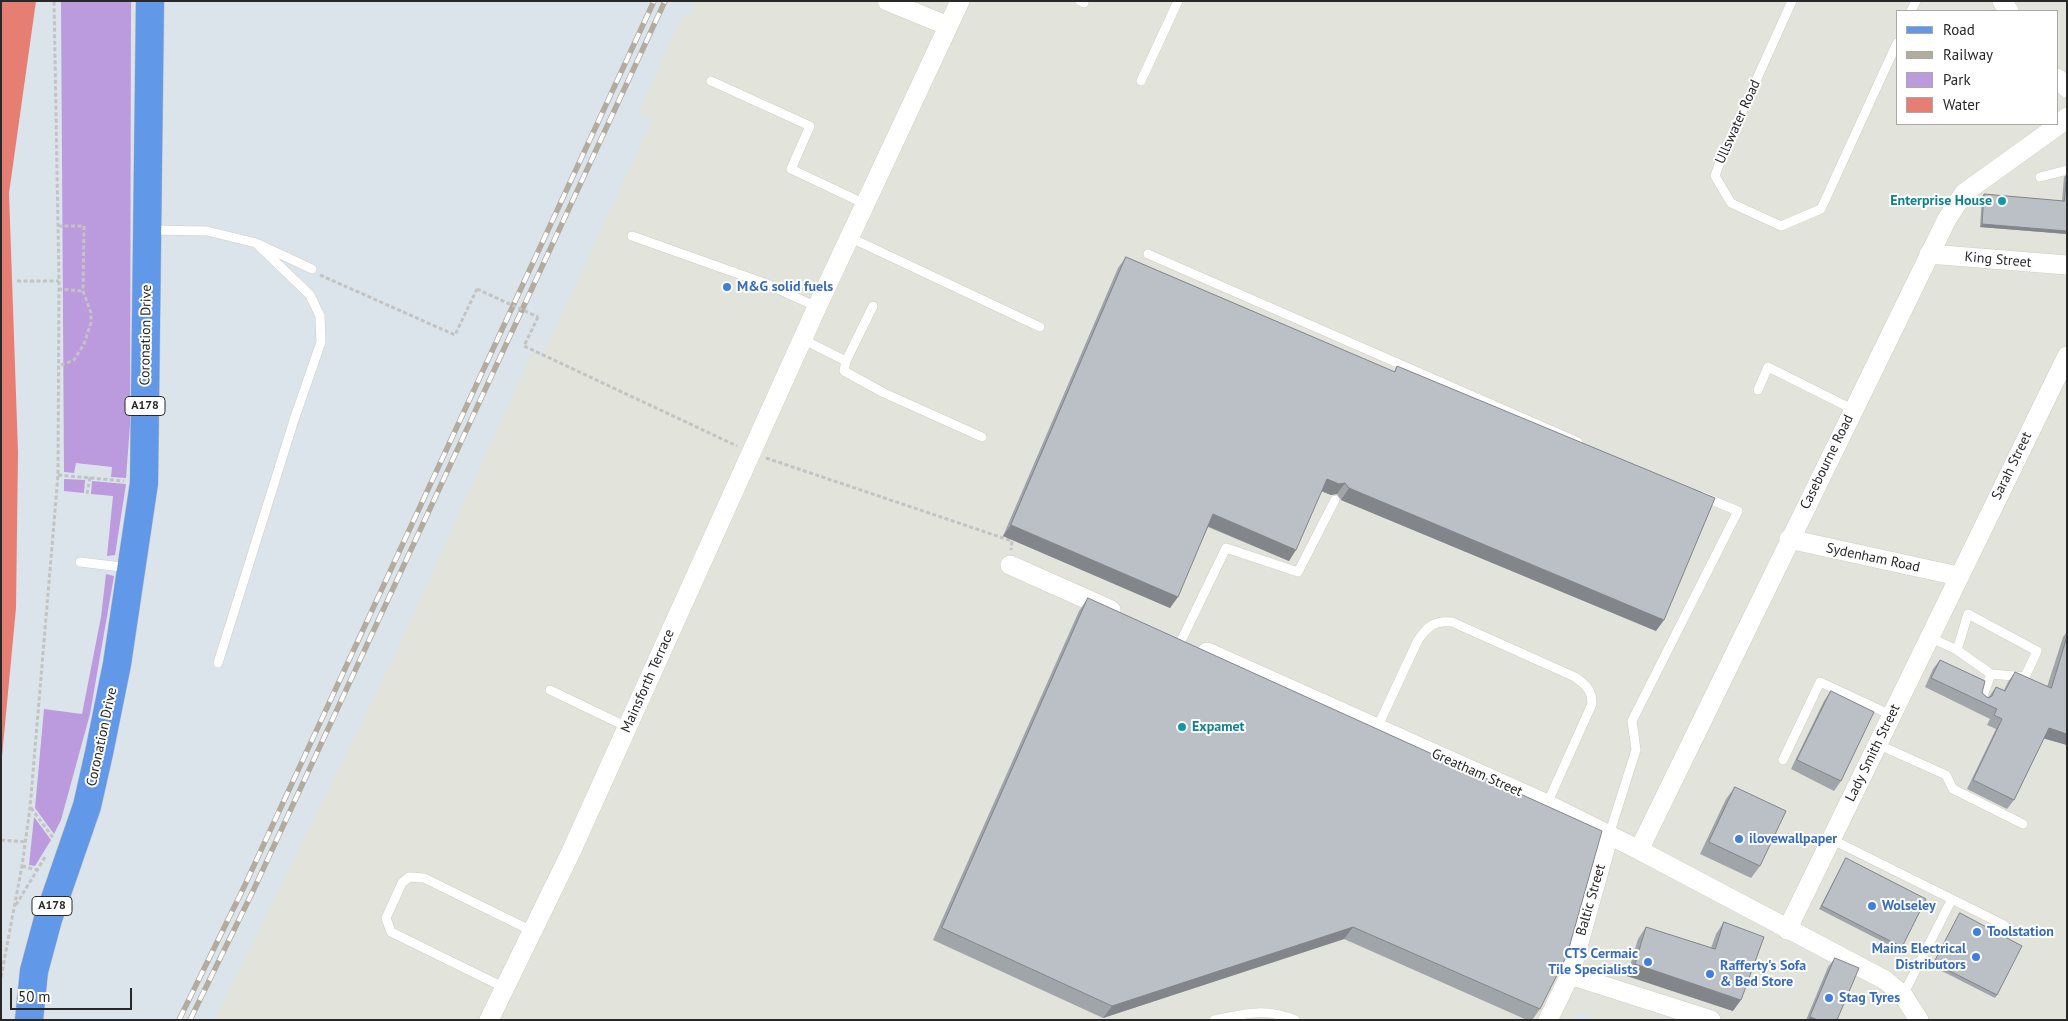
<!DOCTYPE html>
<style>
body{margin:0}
#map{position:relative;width:2068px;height:1021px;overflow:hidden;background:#dbe4ea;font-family:"PT Sans",sans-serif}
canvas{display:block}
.frame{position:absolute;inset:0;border:2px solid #282828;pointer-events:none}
.legend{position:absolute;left:1896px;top:10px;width:162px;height:115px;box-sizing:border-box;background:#fff;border:1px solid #a9a9a9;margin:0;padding:6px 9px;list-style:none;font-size:15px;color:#282828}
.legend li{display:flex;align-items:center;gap:10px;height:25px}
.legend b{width:25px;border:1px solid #a9a9a9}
.scale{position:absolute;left:10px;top:988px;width:122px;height:22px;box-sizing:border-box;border:2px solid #282828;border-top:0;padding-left:6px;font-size:15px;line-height:18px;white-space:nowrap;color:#282828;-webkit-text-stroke:4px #fff;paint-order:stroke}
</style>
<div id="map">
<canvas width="2068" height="1021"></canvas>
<div class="frame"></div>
<ul class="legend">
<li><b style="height:6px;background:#6298e8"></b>Road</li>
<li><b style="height:6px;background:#b2ab9e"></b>Railway</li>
<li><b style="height:14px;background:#bb9ade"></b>Park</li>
<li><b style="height:14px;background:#e77e73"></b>Water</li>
</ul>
<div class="scale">50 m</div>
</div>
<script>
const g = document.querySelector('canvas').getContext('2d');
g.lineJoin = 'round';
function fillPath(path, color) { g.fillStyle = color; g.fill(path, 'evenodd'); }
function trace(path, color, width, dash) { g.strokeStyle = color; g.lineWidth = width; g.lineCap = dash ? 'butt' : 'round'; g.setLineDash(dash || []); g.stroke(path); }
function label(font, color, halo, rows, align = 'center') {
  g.font = font + ' "PT Sans",sans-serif'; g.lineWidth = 4; g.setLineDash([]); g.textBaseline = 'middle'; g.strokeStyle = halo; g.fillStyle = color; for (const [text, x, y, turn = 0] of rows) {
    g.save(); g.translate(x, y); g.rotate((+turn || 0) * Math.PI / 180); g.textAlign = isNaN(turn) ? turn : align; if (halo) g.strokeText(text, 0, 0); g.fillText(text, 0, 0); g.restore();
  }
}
const industrial = new Path2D(`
 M695,1H2067V1020H1596L1579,1012L1574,1020H215L395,655L532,352L542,356L653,119L639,112L683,14L689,16ZM1897,11H2057V124H1897Z`);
const green = new Path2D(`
 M61,1H131L130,425L126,478L111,477L112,467L76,463L74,473L64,472Z
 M64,479L85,480L84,493L64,491Z
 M92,481L126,484L115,555L107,556L113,496L91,494Z
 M106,574L114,576L90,714L61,820L54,834L35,808L44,709L82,714L101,617Z
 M34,817L51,840L35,866L29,865Z`);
const water = new Path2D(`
 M1,1H36L9,193L18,452L16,608L1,767Z`);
const path = new Path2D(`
 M58,226H84L83,291L91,313V323L84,344L74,360L59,366
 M320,275L455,335L477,289
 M17,281H59
 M58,289L83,291
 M538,317L524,346L737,446
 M766,458L1012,541L1011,550
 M58,475L124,481
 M87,494L90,477
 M31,808L54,839
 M1,840L26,842
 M22,866L37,870
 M16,905L45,857
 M1,977L22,866L30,808L58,475L59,281L54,1`);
const lane = new Path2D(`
 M1080,1L1084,3
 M1792,1L1722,156L1715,176L1731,203L1781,226L1821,209L1897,43
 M1911,11L1916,1
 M711,81L810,126L791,169L865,204
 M1141,81L1178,1
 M2040,177L2067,170
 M150,230L207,231L256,243L312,269
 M632,236L767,284L817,307
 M849,237L1040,327
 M1148,254L1578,442
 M802,339L846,361L873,306
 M846,361L844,371L884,393L982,437
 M1758,390L1768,367L1852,409
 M80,562L130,568
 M1929,637L1957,650L1968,614L2037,651L2025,677L1991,674L1981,701
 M1181,641L1226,548L1298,572L1335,500
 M1957,650L1991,674
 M218,663L294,420L321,342L320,316L310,295L256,243
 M550,690L627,727
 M1377,728L1418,640C1428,626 1435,620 1452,622L1575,677C1586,685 1592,690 1592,704L1547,804
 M1877,744L1946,775L1953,789L2023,824
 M1783,760L1820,682L1891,715
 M1609,835L1636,750L1632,721L1738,511L1702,496
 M1831,839L2004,925
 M505,988L391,932L386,918L402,883L409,877L424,878L532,931
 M1903,995L1952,899
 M1214,1020C1245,1014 1265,1007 1295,1020`);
const street = new Path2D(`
 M887,1L948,26
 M2002,1L2009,11
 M2057,78L2067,88
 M1929,254L2067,265
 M1789,539L1958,576
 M1010,565L1111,610
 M1207,652L1547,804L1639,850L1885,980L1903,995L1919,1020
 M1639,850L1947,219L1964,193L2060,124L2067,117
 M1787,930L2067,356
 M1570,975L1711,1020
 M489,1020L570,854L817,307L960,1
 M1548,1020L1570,975L1609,835`);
const primary = new Path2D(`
 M29,1020L34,971L48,919L87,806L99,753L117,664L144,483L150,1`);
const rail = new Path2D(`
 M179,1020L244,887L654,1
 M190,1020L253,891L665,1`);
const pathBridge = new Path2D(`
 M477,289L538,317`);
const wall = new Path2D(`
 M2067,174V234L1980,227L1982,197L1984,194L2062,201L2064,177Z
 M1126,257L1394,372L1397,366L1656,631L1341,500L1337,494L1331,495L1321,491L1289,561L1208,527L1170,608L1003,536L1118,268Z
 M1088,598L1540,1009L1532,1020H1527L1344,939L1103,1018L933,940L1079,611Z
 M2067,632V745L2044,738L2014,800L2007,809L1967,789L1996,729L1987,725L1990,719L1925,687L1933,669L1940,660L1988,698L1996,687L2004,690L2008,682L2015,672L2047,687L2063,637Z
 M1831,691L1841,781L1834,791L1791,769L1824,701Z
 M1735,787L1760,866L1751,878L1700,854L1726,799Z
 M1846,858L1902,947L1899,950L1819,909Z
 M1960,913L1997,995L1995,998L1932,966Z
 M1724,922L1733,1011L1627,976L1638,939L1646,927L1711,948L1716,934Z
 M1835,958L1837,1020H1806L1828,967Z`);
const shadedWall = new Path2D(`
 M1982,224L2067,231V234L1980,227Z
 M1327,479L1345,483L1337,494L1331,495L1319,490Z
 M1349,488L1664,620L1656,631L1341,500Z
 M1213,514L1296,550L1289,561L1205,525Z
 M1011,525L1178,597L1170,608L1003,536Z
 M2049,728L2067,734V745L2042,738Z
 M1353,927L1344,939L1103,1018L1112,1006Z
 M1635,964L1741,1000L1733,1011L1627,976Z
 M1810,1017L1818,1020H1808Z`);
const building = new Path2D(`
 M2067,174V231L1982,224L1984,194L2064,201Z
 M1126,257L1395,372L1397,366L1715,498L1664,620L1349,488L1345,483L1339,484L1327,479L1296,550L1213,514L1178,597L1011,525Z
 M1088,598L1602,831L1567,955L1540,1009L1353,927L1112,1006L942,928Z
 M2067,637V734L2049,728L2014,800L1973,780L2002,719L1994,715L1997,709L1931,678L1940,660L1985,681L1982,693L1988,698L1992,696L1996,687L2005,691L2015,672L2051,688Z
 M1831,691L1874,712L1841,781L1797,760Z
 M1735,787L1786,811L1760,866L1709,842Z
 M1846,858L1926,899L1902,947L1822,906Z
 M1960,913L2022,946L1997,995L1934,963Z
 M1724,922L1764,937L1741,1000L1635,964L1646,927L1715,949Z
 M1835,958L1859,968L1837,1020H1818L1810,1017Z`);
const markers = [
 [2002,201,5,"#0f9aa8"],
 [727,287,5,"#3f7fe0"],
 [1182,727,5,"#0f9aa8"],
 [1739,839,5,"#3f7fe0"],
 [1872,906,5,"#3f7fe0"],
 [1977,932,5,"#3f7fe0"],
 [1976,957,5,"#3f7fe0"],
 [1648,962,5,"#3f7fe0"],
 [1710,974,5,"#3f7fe0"],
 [1829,998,5,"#3f7fe0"]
];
const shields = [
 [145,406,40],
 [52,906,40]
];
const shieldNames = [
 ["A178",145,406],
 ["A178",52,906]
];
const streetNames = [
 ["Ullswater Road",1738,122,-66],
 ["King Street",1998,260,5],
 ["Coronation Drive",146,335,-89],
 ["Casebourne Road",1827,462,-64],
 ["Sarah Street",2012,466,-64],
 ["Sydenham Road",1873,558,12],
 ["Mainsforth Terrace",648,681,-66],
 ["Coronation Drive",102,737,-78],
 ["Lady Smith Street",1873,753,-64],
 ["Greatham Street",1477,773,24],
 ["Baltic Street",1591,900,-74]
];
const cultureNames = [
 ["Enterprise House",1992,201],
 ["Expamet",1192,727,"left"]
];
const shopNames = [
 ["M&G solid fuels",737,287],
 ["ilovewallpaper",1749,839],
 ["Wolseley",1882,906],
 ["Toolstation",1987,932],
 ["Mains Electrical",1966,949,"right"],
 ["Distributors",1966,965,"right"],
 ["CTS Cermaic",1638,954,"right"],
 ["Tile Specialists",1638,970,"right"],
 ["Rafferty's Sofa",1720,966],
 ["& Bed Store",1720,982],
 ["Stag Tyres",1839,998]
];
fillPath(industrial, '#e2e3db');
fillPath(green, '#bb9ade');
fillPath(water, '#e77e73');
trace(lane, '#d2cdc3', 10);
trace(street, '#d2cdc3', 20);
trace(primary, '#c3c3c3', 29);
trace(path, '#c3c3c3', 3, [4, 2.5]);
trace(lane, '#fff', 9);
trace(street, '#fff', 19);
trace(primary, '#6298e8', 28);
trace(rail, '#b2ab9e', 5.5);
trace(rail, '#fff', 4, [11]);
trace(pathBridge, '#c3c3c3', 3, [4, 2.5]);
fillPath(wall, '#a0a5a9');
fillPath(shadedWall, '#82868a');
fillPath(building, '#bac0c5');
trace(building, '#82868a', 1);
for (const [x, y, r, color] of markers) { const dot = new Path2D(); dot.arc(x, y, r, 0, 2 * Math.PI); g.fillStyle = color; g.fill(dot); trace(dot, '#fff', 2); }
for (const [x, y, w] of shields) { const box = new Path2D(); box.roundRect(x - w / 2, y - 9.5, w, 19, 4); g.fillStyle = '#fff'; g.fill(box); trace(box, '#282828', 1); }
label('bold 12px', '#282828', null, shieldNames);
label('14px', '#282828', '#fff', streetNames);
label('bold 14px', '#0d838f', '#fff', cultureNames, 'right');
label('bold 14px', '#366cbe', '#fff', shopNames, 'left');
</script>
